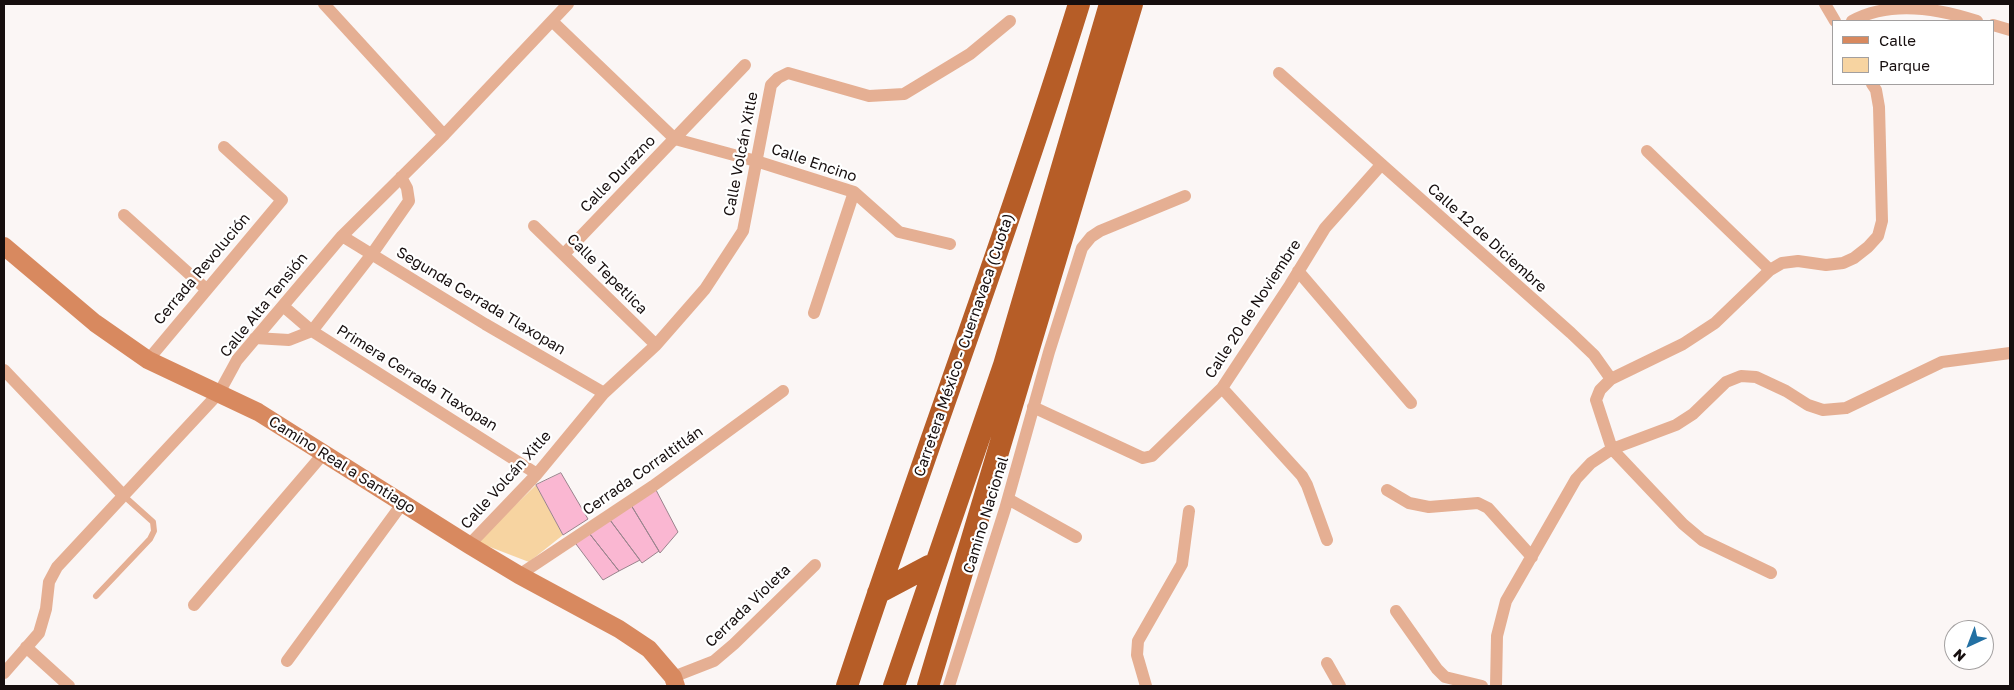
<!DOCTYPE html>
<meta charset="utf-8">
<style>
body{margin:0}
#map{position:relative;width:2014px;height:690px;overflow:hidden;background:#fbf6f5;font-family:"Golos Text",sans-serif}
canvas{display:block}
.frame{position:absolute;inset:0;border:5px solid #160e0e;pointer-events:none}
.legend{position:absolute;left:1832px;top:20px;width:162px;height:65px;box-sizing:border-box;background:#fff;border:1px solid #a29f9f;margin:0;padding:6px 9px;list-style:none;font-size:15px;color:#160e0e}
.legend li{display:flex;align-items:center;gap:10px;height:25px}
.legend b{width:25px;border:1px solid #a29f9f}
.north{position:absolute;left:1944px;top:620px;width:50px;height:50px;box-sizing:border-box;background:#fff;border:1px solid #a29f9f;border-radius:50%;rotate:223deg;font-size:14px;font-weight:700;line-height:20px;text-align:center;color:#160e0e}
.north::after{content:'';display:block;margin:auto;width:18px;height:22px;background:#2370a3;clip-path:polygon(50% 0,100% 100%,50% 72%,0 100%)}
</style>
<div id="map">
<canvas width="2014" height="690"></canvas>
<div class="frame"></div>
<ul class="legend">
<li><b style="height:6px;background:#d8895f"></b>Calle</li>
<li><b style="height:14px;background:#f7d4a1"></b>Parque</li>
</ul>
<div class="north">N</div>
</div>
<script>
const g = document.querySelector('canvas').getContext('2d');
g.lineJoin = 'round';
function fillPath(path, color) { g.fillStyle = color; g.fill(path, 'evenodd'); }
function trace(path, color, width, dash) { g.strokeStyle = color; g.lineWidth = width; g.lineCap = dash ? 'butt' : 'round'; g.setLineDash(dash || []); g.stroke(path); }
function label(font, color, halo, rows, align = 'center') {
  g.font = font + ' "Golos Text",sans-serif'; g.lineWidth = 4.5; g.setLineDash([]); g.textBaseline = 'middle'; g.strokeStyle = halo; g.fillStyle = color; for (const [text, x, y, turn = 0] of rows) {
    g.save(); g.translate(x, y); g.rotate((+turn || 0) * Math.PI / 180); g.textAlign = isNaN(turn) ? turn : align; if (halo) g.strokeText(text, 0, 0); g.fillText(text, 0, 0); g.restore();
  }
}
const green = new Path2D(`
 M536,485L563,535L529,562L477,542Z`);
const building = new Path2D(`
 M561,473L588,519L563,535L536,485Z
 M656,490L678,532L660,553L631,505Z
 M631,505L659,551L642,563L610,520Z
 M610,520L640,560L619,571L589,533Z
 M589,533L619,571L603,580L576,544Z`);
const lane = new Path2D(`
 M96,596L150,539L154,531L153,522L124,496`);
const street = new Path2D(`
 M324,4L444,135
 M1825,4L1835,21
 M1852,21C1890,0 1937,8 1977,21
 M553,22L675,139L756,161L854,192L899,232L950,244
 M1993,25L2010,30
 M1279,73L1571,333L1594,355L1611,379
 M1647,151L1770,270
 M124,215L206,289
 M534,226L656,345
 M342,236L485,324L604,393
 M564,254L745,65
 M1298,271L1411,403
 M283,306L312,331L537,474
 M814,313L854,192
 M255,338L289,340L312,331L372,254L409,201L407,188L401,177
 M148,360L282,200L224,147
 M4,370L124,496
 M1222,388L1302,476L1307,485L1327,540
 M1033,407L1143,458L1152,456L1222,388L1290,285L1325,228L1381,165
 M1387,490L1409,503L1429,507L1478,503L1488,508L1532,557
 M1008,499L1076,537
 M469,545L537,474L604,393L656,345L705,289L743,231L771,85L778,78L788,73L869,96L904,94L970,54L1010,21
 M1771,573L1702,540L1683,524L1612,449L1596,400L1600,390L1611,379L1683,344L1715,323L1770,270L1782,263L1798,261L1826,265L1843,263L1854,258L1868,247L1878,236L1882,221L1879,107L1876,90L1872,84
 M519,575L653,486L783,391
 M194,605L324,453
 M1396,611L1437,669L1445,677L1482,686
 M26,647L69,686
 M287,661L402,504
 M1327,663L1340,686
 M4,673L39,633L46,609L49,582L57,567L219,393L237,360L342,236L444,135L568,4
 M673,677L714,661L734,644L815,565
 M949,686L1005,509L1049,352L1082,248L1091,237L1100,231L1185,196
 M1146,686L1137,655L1138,641L1182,564L1189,511
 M1496,686L1497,636L1506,601L1576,479L1591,463L1612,449L1676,425L1693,414L1726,382L1741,376L1756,377L1786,391L1808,405L1823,410L1846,408L1942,362L2010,353`);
const secondary = new Path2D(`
 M4,246L95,323L148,360L258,412L469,545L519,575L619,629L649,649L673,677L676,686`);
const highway = new Path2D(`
 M878,593L929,566
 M847,686C922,458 1008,233 1079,4
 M894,686L1004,365L1110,4
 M928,686L1132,4`);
const streetNames = [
 ["Calle Volcán Xitle",741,154,-79],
 ["Calle Encino",814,163,19],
 ["Calle Durazno",618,174,-46],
 ["Calle 12 de Diciembre",1487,238,42],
 ["Cerrada Revolución",202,269,-50],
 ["Calle Tepetlica",607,274,45],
 ["Segunda Cerrada Tlaxopan",481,301,31],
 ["Calle Alta Tensión",264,305,-51],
 ["Calle 20 de Noviembre",1253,309,-57],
 ["Carretera México - Cuernavaca (Cuota)",964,345,-71],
 ["Primera Cerrada Tlaxopan",417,378,32],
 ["Camino Real a Santiago",342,465,32],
 ["Cerrada Corraltitlán",643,471,-35],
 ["Calle Volcán Xitle",506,480,-48],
 ["Camino Nacional",986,515,-73],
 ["Cerrada Violeta",748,606,-44]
];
fillPath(green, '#f7d4a1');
fillPath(building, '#fab7d2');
trace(building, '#99838c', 1);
trace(lane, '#e5af93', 6);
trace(street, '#e5af93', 12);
trace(secondary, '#d8895f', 18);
trace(highway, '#b65d27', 22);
label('15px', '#160e0e', '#fff', streetNames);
</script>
